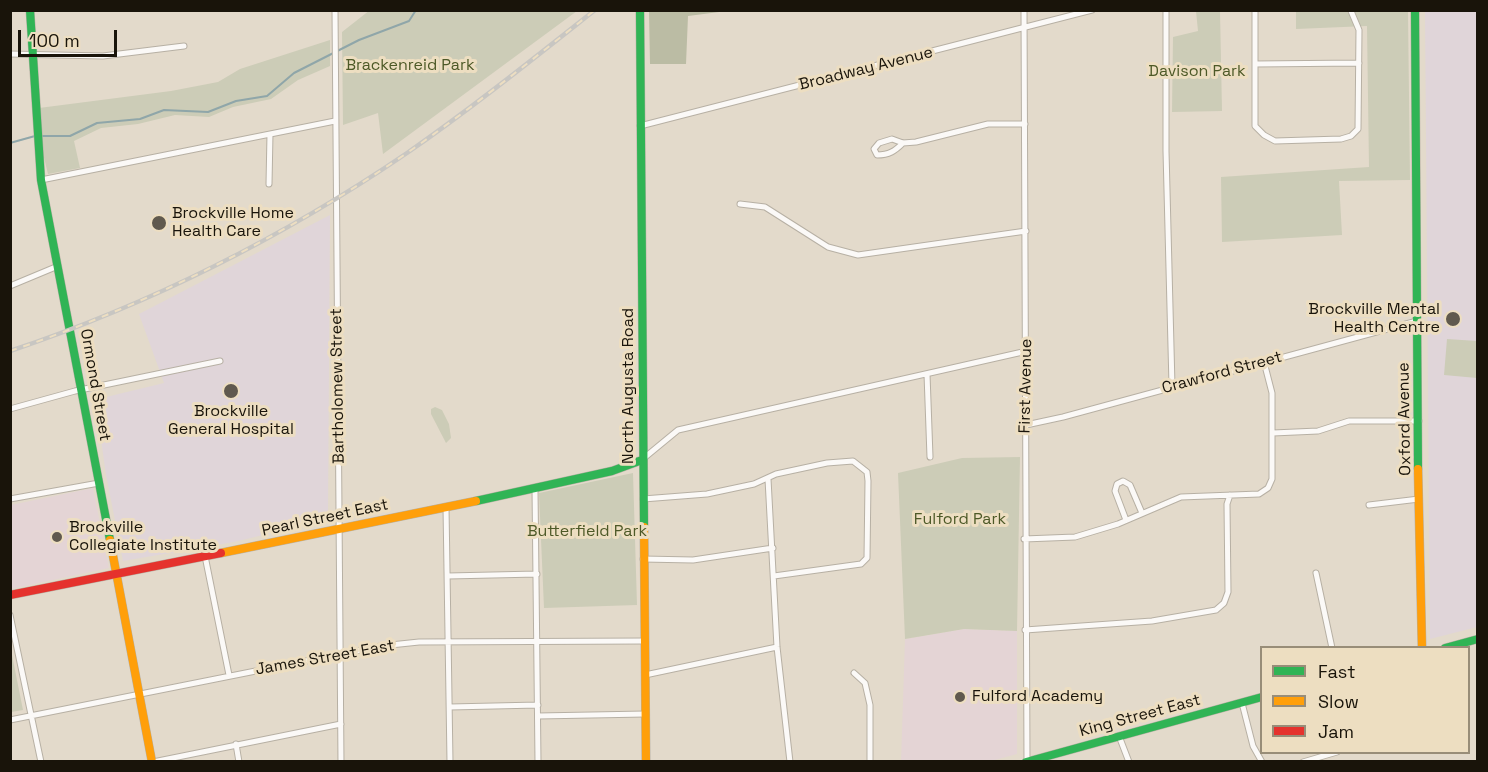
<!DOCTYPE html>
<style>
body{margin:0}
#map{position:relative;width:1488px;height:772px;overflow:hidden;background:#e3dacb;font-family:"Space Grotesk",sans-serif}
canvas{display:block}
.frame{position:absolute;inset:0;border:12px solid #19140a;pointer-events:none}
.legend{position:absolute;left:1260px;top:646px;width:210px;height:108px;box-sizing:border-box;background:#eddec1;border:2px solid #988d78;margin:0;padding:8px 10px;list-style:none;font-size:18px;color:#19140a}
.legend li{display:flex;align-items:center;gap:12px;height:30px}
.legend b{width:30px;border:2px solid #988d78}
.scale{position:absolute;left:18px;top:30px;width:99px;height:27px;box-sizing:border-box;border:3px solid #19140a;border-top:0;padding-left:8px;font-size:18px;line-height:21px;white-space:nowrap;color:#19140a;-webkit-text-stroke:4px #eddec1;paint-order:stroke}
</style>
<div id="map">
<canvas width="1488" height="772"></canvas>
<div class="frame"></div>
<ul class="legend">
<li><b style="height:8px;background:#30b455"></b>Fast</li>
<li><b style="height:8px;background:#ff9f0a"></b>Slow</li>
<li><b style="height:8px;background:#e5322d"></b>Jam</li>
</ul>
<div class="scale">100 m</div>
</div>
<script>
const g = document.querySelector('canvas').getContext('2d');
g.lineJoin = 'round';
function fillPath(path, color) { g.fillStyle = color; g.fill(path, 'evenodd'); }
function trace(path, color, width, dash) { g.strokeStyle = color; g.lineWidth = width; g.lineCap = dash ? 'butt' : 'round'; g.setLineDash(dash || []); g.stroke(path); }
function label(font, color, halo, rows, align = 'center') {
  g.font = font + ' "Space Grotesk",sans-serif'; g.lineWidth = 6; g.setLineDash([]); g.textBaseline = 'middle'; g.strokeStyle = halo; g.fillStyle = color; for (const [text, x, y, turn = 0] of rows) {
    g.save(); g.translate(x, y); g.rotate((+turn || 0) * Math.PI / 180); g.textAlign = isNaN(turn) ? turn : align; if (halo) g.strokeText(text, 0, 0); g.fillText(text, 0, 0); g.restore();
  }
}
const education = new Path2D(`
 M93,488L109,568L11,589V505Z
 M964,629L1017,631V754L991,761L901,762L905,639Z`);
const medical = new Path2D(`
 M1425,11H1478L1477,627L1430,639Z
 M330,215L328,513L313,523L234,542L123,561L106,475L96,404L102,398L164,383L139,314Z`);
const green = new Path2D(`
 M370,10H577V11L383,154L378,113L343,125L342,32Z
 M1196,11H1220L1222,111L1172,112L1173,37L1198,31Z
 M1296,11H1408L1410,180L1339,181L1342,235L1222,242L1221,177L1369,167L1367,26L1296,29Z
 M330,40V66L298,80L271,99L233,107L209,117L175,115L138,124L101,128L74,141L80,168L48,174L41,145L39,108L171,91L218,82L240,69Z
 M1447,339L1477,341V378L1444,375Z
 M435,407L442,410L449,424L451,438L446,443L431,414V409Z
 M1020,457L1017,631L964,629L905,639L898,473L962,458Z
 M633,473L637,605L544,608L539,493Z
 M11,650L23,710L11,712H10Z`);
const forest = new Path2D(`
 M649,11V10L727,11L688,16L686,64H650Z`);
const stream = new Path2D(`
 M41,136H70L97,123L140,119L164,110L208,112L236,101L267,96L294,73L359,40L409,21L416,10
 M10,143L35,136`);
const street = new Path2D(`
 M335,10L341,762
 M1024,10L1027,762
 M1166,10V151L1172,386
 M1255,10V126L1264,135L1275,141L1341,139L1351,136L1358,129L1359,30L1351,11
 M10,54L103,56L184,46
 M1255,64L1359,63
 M640,126L1092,10
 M903,143C895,151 889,155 877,155L874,149L879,143L892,139L903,143L916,142L988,124H1025
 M41,180L335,121
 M269,184L270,134
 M740,204L765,207L828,247L858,255L1026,231
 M10,286L58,266
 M927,374L930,457
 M10,409L75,391L220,361
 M1026,425L1063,417L1417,321
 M1273,433L1318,431L1349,421H1419
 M644,458L678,430L1027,351
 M768,479L777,647L790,762
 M535,489L538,762
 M10,499L99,483
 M643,499L707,494L754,484L776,474L827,463L853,461L867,472L868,481L867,558L861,564L774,576
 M1369,505L1419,499
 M446,507L450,762
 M1126,520L1115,491L1117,484L1123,481L1130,485L1142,513
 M1024,539L1075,537L1118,524L1181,497L1259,494L1268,488L1272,479V393L1264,362
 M205,556L229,675
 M643,559L693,560L773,548
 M1316,573L1332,648
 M448,576L537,574
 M10,615L41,762
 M1025,630L1152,621L1216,610L1224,603L1228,592L1227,504L1230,495
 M854,673L865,683L870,705V762
 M645,675L777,647
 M1242,703L1253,746L1262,762
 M450,707L538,705
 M538,716L645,714
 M10,720L381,646L419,642L645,641
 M1119,736L1129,762
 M236,744L239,762
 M153,762L341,724
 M1303,762L1337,752`);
const fast = new Path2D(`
 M30,10L41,180L110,540
 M640,10L644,527
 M1415,10L1418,469
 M476,501L612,471L642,460
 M1445,648L1478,639
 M1026,762L1262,697`);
const slow = new Path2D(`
 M1418,469L1422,648
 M644,527L646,762
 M110,540L152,762
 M221,553L476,501`);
const jam = new Path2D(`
 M10,595L221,553`);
const rail = new Path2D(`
 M10,351C150,304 285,236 407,153C472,108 533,59 595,10`);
const markers = [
 [159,223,8,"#60594e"],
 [1453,319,8,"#60594e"],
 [231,391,8,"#60594e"],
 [57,537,6,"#60594e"],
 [960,697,6,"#60594e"]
];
const parkNames = [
 ["Brackenreid Park",410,66],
 ["Davison Park",1197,72],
 ["Fulford Park",960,520],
 ["Butterfield Park",587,532]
];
const streetNames = [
 ["Broadway Avenue",866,69,-14],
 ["Crawford Street",1222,373,-15],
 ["Ormond Street",95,385,80],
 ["Bartholomew Street",338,386,-91],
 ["North Augusta Road",629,386,-90],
 ["First Avenue",1026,386,-89],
 ["Oxford Avenue",1405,419,-91],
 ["Pearl Street East",325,518,-12],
 ["James Street East",325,658,-10],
 ["King Street East",1140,716,-15]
];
const poiNames = [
 ["Brockville Home",172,214],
 ["Health Care",172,232],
 ["Brockville Mental",1440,310,"right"],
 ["Health Centre",1440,328,"right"],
 ["Brockville",231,412,"center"],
 ["General Hospital",231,430,"center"],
 ["Brockville",69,528],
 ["Collegiate Institute",69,546],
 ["Fulford Academy",972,697]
];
fillPath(education, '#e4d4d5');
fillPath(medical, '#e0d5d9');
fillPath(green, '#ccccb7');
fillPath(forest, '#bbbca4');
trace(stream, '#8fa6a9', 2);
trace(street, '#b7b0a4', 7);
trace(fast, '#b7b0a4', 9);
trace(slow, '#b7b0a4', 9);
trace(jam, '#b7b0a4', 9);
trace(street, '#fbf9f7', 5);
trace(fast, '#30b455', 8);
trace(slow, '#ff9f0a', 8);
trace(jam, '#e5322d', 8);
trace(rail, '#c8c6c2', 4.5);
trace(rail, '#eddec1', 2, [7]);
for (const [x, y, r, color] of markers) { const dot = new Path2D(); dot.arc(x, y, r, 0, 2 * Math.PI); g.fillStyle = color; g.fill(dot); trace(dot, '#eddec1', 2); }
label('16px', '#4d5927', '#eddec1', parkNames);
label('16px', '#19140a', '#eddec1', streetNames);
label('16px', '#19140a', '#eddec1', poiNames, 'left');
</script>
